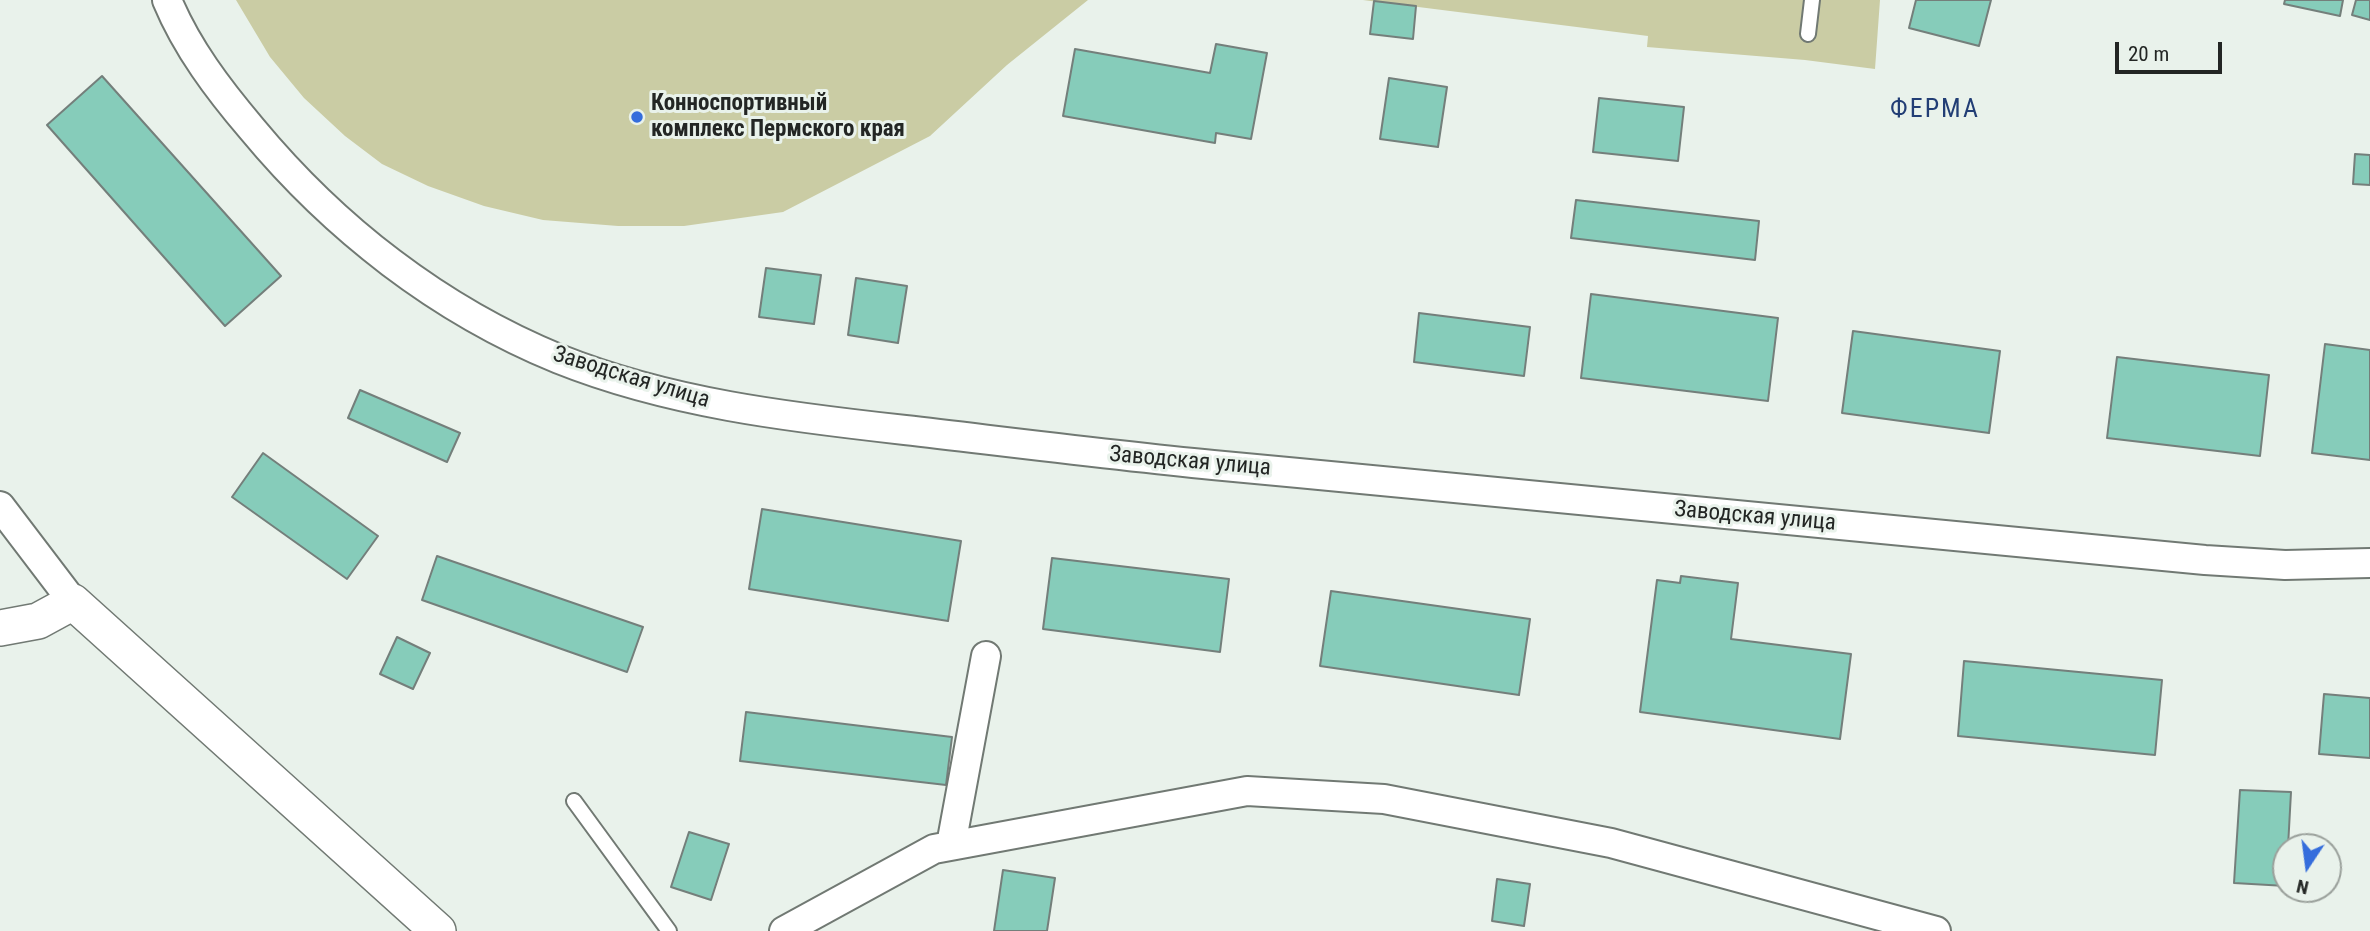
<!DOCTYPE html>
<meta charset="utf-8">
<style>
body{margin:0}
#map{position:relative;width:2370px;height:931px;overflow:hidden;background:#e9f2eb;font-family:"Roboto Condensed",sans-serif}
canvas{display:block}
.north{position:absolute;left:2272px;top:833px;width:70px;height:70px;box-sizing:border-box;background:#e9f2eb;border:2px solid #9aa09b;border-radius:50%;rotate:193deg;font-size:19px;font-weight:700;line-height:28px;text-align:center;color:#232624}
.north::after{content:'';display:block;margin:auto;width:24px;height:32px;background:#356ddc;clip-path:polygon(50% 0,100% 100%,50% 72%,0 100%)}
.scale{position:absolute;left:2115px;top:42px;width:107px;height:32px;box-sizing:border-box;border:4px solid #232624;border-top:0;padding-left:9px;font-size:21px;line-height:24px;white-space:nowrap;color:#232624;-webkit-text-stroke:5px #e9f2eb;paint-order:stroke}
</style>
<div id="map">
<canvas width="2370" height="931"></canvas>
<div class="north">N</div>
<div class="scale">20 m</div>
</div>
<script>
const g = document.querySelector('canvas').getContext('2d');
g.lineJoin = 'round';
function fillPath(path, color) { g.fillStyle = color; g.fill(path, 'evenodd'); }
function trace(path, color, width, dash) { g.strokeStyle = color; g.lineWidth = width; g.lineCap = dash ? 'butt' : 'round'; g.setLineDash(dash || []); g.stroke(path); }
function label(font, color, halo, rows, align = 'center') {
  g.font = font + ' "Roboto Condensed",sans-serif'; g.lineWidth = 6; g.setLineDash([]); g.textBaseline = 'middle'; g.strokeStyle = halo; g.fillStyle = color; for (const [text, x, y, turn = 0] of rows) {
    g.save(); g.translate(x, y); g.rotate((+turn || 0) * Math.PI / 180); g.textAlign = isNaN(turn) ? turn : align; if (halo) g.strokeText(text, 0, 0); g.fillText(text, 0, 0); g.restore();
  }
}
const green = new Path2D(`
 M236,0H1088L1007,65L930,136L783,212L684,226H618L543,220L484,206L428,186L382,164L345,136L304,98L270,57Z
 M1363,0H1880L1875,69L1805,60L1647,47L1648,36Z`);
const building = new Path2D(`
 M1916,0H1991L1979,46L1909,28Z
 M2285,0H2343L2340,16L2284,4Z
 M2356,0H2370V20L2352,15Z
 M1374,1L1416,6L1413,39L1370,34Z
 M1216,44L1267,53L1251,139L1216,133L1215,143L1063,116L1075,49L1210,73Z
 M102,76L281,276L225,326L47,125Z
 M1389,78L1447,87L1438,147L1380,139Z
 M1599,98L1684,107L1678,161L1593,152Z
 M2355,154L2370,155V185L2353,184Z
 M1576,200L1759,221L1755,260L1571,238Z
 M766,268L821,275L814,324L759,317Z
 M856,278L907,286L898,343L848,335Z
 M1591,294L1778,318L1768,401L1581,378Z
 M1419,313L1530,327L1524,376L1414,362Z
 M1853,331L2000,351L1989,433L1842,413Z
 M2325,344L2370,350V460L2312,453Z
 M2117,357L2269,375L2260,456L2107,438Z
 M360,390L460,433L447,462L348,418Z
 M263,453L378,536L347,579L232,497Z
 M762,509L961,541L948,621L749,589Z
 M437,556L643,627L627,672L422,600Z
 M1052,558L1229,579L1220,652L1043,629Z
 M1681,576L1738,583L1731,639L1851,654L1840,739L1640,712L1657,580L1680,583Z
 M1331,591L1530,619L1519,695L1320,666Z
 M397,637L430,653L413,689L380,674Z
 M1964,661L2162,680L2155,755L1958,736Z
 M2324,694L2370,698V758L2319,754Z
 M746,712L952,737L946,785L740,761Z
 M2240,790L2291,792L2288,847H2286V886L2234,883Z
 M689,832L729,844L711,900L671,887Z
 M1003,870L1055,878L1047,931H994Z
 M1497,879L1530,884L1524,926L1492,921Z`);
const service = new Path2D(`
 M1808,34L1812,0
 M574,801L669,931`);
const minor = new Path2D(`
 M167,0C187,48 218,89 252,129C334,228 439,310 559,359C669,403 788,417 905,430C1008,442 1110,455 1213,465C1544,496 1875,528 2205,560L2285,565L2370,563
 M0,506L73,602
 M951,845L986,656
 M784,931L934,849L1247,791L1384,799L1611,843L1936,931`);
const tertiary = new Path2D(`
 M0,628L38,621L73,602L438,931`);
const markers = [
 [637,117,7,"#356ddc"]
];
const poiNames = [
 ["Конноспортивный",651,104],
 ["комплекс Пермского края",651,130]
];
const streetNames = [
 ["Заводская улица",631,378,17],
 ["Заводская улица",1190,462,5],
 ["Заводская улица",1755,517,5]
];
const quarterNames = [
 ["ФЕРМА",1935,110]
];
fillPath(green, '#cacca4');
fillPath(building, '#86ccba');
trace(building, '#747f7b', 2);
trace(service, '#717973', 18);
trace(minor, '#717973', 32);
trace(tertiary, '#717973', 38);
trace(service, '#fff', 14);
trace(minor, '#fff', 28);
trace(tertiary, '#fff', 35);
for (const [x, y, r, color] of markers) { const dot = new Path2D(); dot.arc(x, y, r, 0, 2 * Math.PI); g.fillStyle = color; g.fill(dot); trace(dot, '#e9f2eb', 2.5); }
label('bold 23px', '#232624', '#e9f2eb', poiNames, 'left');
label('23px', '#232624', '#e9f2eb', streetNames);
g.letterSpacing = '2px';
label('26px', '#223e75', '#e9f2eb', quarterNames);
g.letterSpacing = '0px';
</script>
